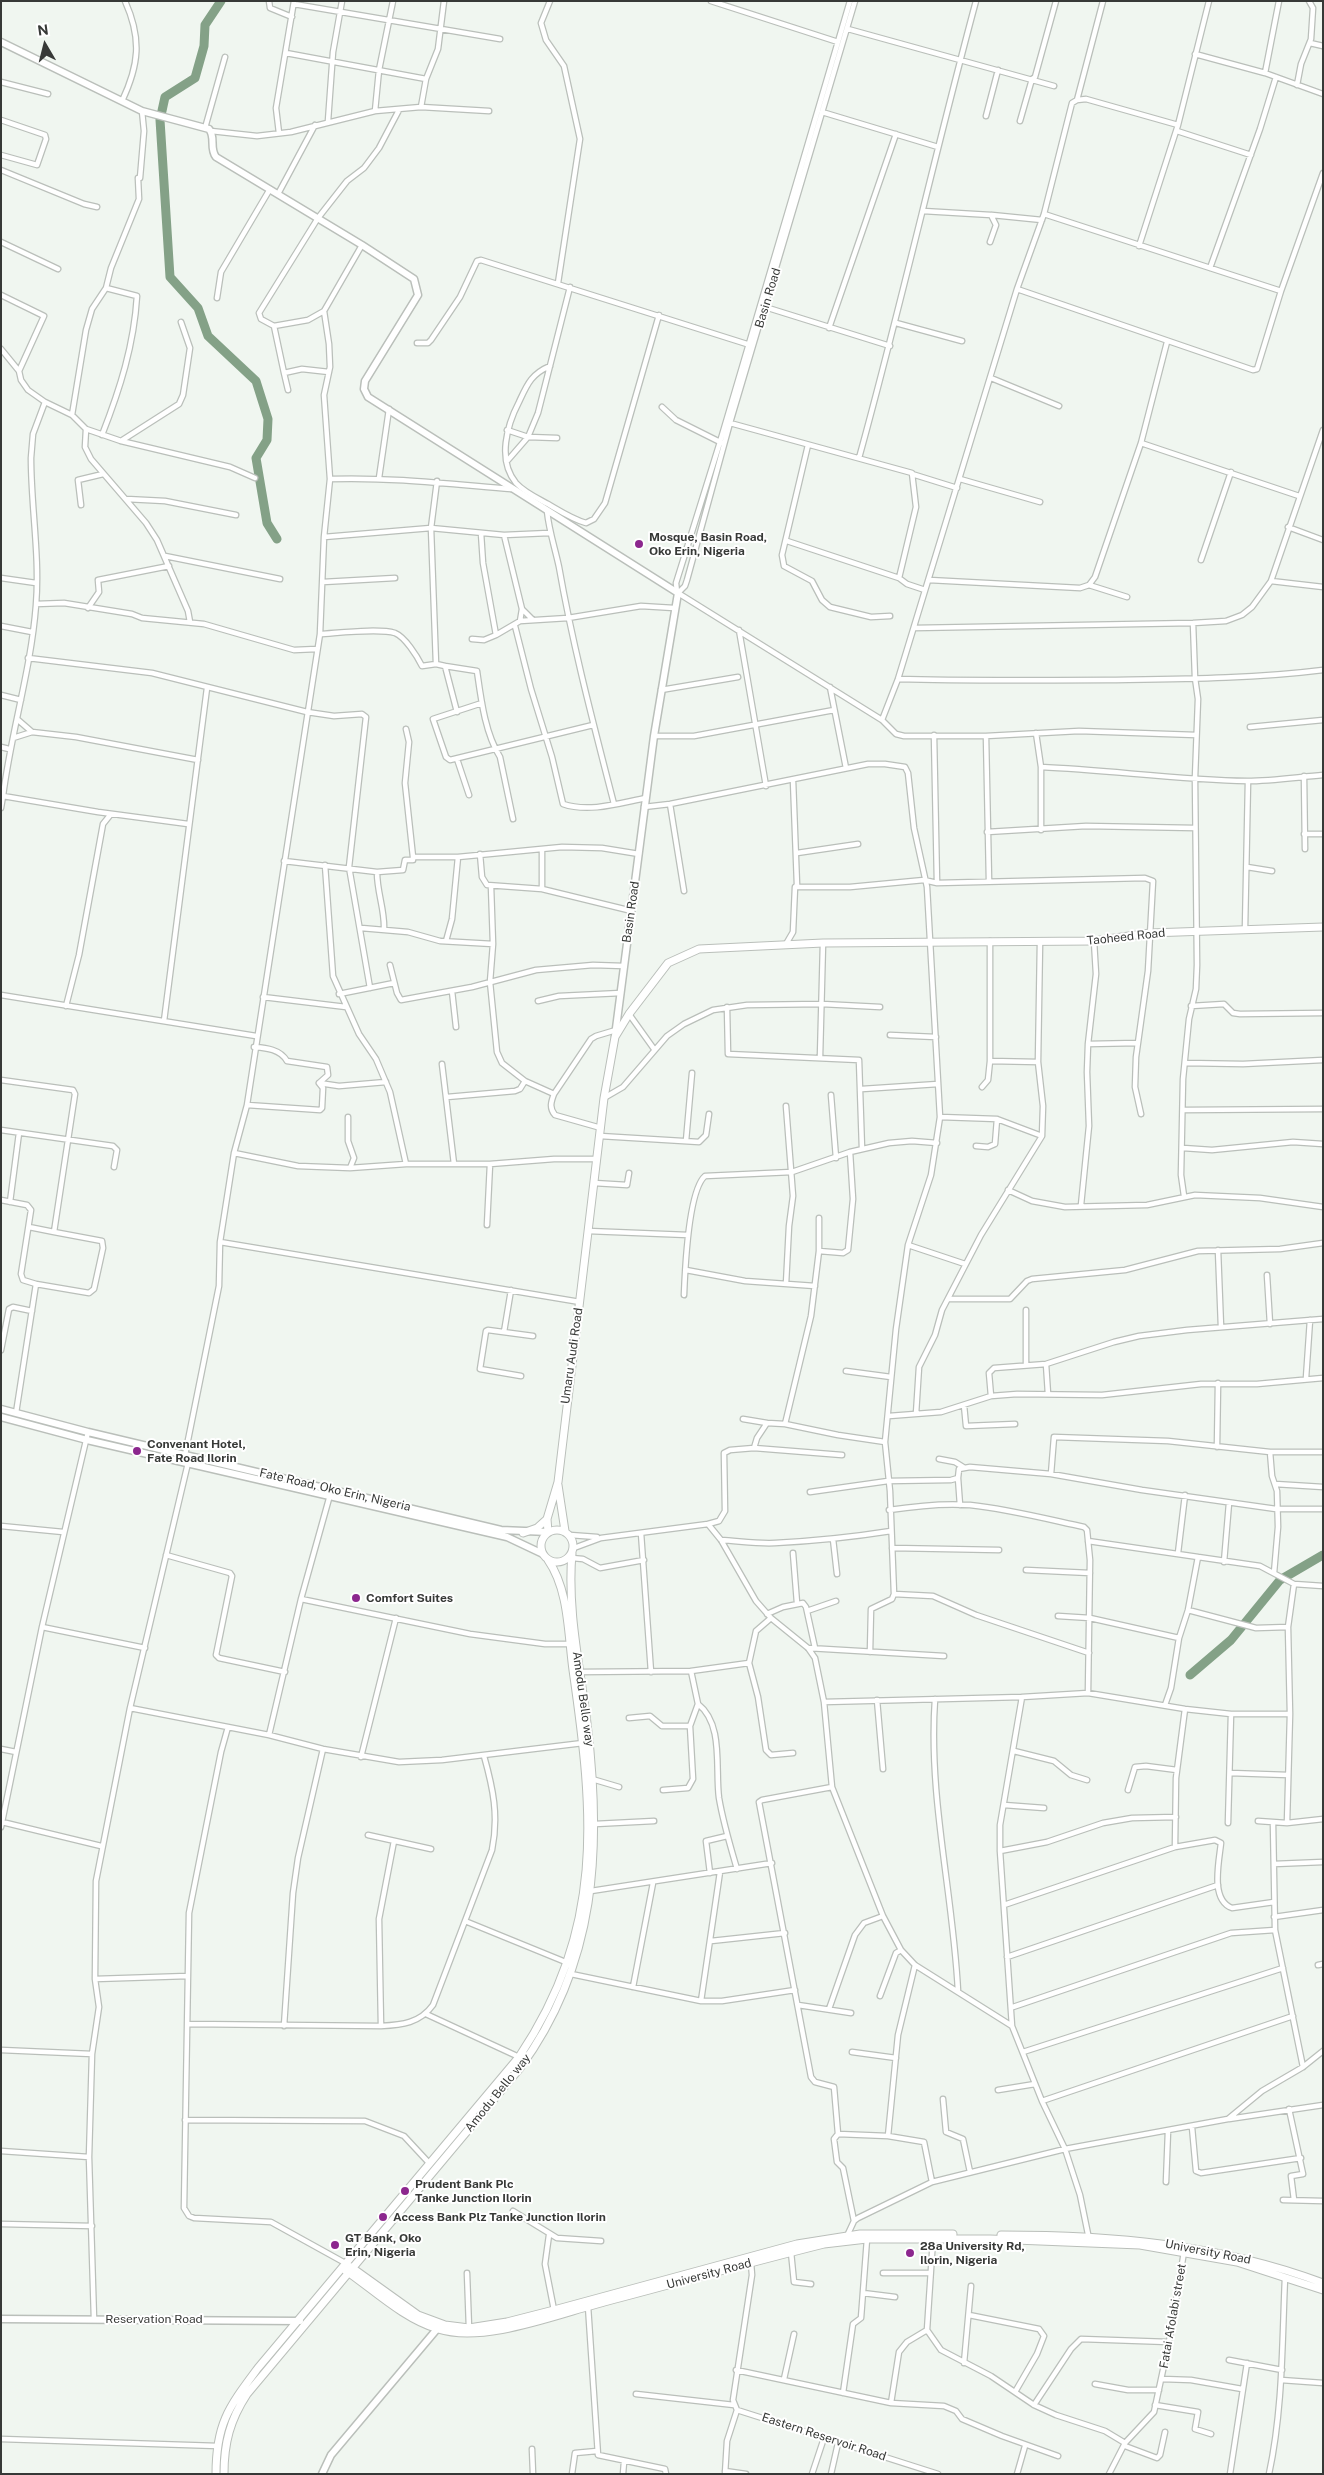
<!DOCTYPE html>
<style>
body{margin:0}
#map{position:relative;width:1324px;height:2475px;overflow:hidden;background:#f0f6f0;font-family:"Public Sans",sans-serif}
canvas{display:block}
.frame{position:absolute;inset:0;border:2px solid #373937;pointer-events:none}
.north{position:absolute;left:20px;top:20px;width:50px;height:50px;-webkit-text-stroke:4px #fff;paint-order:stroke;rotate:352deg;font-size:14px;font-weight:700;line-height:20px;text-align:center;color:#373937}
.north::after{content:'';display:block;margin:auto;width:18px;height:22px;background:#373937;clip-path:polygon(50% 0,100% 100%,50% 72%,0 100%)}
</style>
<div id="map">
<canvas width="1324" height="2475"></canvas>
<div class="frame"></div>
<div class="north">N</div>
</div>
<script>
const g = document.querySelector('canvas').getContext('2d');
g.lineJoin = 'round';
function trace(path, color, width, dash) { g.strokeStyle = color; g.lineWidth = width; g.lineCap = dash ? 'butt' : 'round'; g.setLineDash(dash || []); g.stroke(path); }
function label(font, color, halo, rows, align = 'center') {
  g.font = font + ' "Public Sans",sans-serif'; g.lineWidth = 4; g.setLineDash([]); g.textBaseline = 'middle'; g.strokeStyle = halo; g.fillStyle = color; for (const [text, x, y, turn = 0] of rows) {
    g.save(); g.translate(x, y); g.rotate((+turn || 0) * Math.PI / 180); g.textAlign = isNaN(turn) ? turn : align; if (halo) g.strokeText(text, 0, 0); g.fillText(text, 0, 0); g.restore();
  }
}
const river = new Path2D(`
 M221,1L205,25L204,46L195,78L165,97L160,120L170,277L198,308L208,336L256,381L268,419L267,440L256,458L267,523L277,539
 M1190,1675L1231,1640L1280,1580L1323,1555`);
const street = new Path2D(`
 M269,1L270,8L292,17
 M550,1L541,23L546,40L564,66L580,139L558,283
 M711,1L838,42
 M294,4L500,39
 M848,29L1054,86
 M1310,43L1323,46
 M286,53L426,79
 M1195,54L1265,73L1323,94
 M1265,73L1279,1
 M1,82L48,94
 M1297,85L1301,64L1311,39L1313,8L1309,1
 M1077,100L1103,1
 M122,101C139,65 142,39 125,1
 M421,107L426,79L438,49L444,1
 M375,111L379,70L393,1
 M822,112L938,147
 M986,116L998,70
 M1,120L45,135L46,139L37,165L1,155
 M328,121L333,52L342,1
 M1020,121L1032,79L1035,77L1056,1
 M205,128L225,57
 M211,131L257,136L291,132L375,111L421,107L489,111
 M1177,131L1251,155
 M279,133L276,108L294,1
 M1,170L84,204L97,207
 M278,194L315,125
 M923,211L991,215L996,225L990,242
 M1044,214L1281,291
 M992,215L1042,220
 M1,242L58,269
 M1139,246L1178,125
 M1210,268L1260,129L1276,77
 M1017,289L1253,370L1257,369L1281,291L1323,173
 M1,295L44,316L19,371
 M217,298L221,272L270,189
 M765,307L890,346
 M896,323L962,341
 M274,326L308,320L324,311L362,245
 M829,328L896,134
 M417,343H428L431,340L460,297L477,261L481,260L750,345
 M1,349L19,371L21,380L28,390L45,402L72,415L86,429L121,441L230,467L255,478
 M550,366C531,374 527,385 519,402C507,425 497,460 516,483C524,492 537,498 548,504C560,511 572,519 586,523L594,519L605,503L659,315
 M284,373L274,326L261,319L259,313L318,218L347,181L364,168L379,148L399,110
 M991,378L1059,406
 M288,390L284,373L302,369L329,372
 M45,402L33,434L31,458C31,507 40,556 36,605C31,670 11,732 3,796L98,812L188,824
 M662,407L676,420L722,443
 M72,415L86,330L92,309L106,288L111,268L139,199L138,178H140L144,131L142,111
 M730,423L912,473L916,507L899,578
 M86,429L85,447L91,459L146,523L157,540L188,611L190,622
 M507,430L528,437L557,438
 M102,435C120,389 134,345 137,296L106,288
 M121,441L179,404L183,395L190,348L181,322
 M1141,443L1299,496
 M808,445L782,555L784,566L812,581L822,600L830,607L871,617L890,616
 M859,458C901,306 935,153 976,1
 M508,460L528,437L538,413L570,287
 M912,474L957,488
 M379,478L389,409
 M330,479C391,477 450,484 511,489
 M960,479L1040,502
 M437,481L431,528L436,664L445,666L457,712
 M126,499L165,501L236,515
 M81,505L78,480L103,474
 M547,511C549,531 555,548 559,567C573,647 594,726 614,804
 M1288,527L1323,540
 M481,533L483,563L496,635
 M504,535L522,609L520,621
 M324,537L431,528L504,535L549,533
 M787,541L899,578L907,584L925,590
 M165,556L280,579
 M1201,560L1231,472
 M1,578L36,583
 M929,580L1080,588L1089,585L1095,577L1141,443L1167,342
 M1271,581L1323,587
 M323,582L395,578
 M1089,585L1127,597
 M677,592L676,583L720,442L850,1
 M678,593L882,720L898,679L1017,289L1044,214L1072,103L1077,100L1086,99L1178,125L1209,1
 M678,593L685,586L687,580L730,423L855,1
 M36,604L64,603L132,614L142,618L204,624L294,650L317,649
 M88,608L99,592L98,580L169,566
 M522,609L533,620
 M1,626L32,632
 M515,626L531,689L552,757L563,804C589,813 620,803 646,798
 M914,628L1193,623L1226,621L1242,615L1252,607L1271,581L1323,430
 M739,630L766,786
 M320,634C338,633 379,628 395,633C405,637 417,656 422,666L436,664
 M472,639L484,640L496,635L520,621L568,618L641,606L674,608
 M28,658L152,673L307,712L334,716L362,714L366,717L349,867L370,988
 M445,666L477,671C481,699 485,733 500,757L513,819
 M898,679C968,681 1037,680 1107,680C1179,679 1251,679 1323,670
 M830,687L846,768
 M661,690L738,677
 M1,695L21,700
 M482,703L433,719L446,757L450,760L593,725
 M17,719L32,732
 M882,720L896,734L904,736H986L1079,731L1196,735
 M1250,727L1323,720
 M406,729L409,742L405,783L413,857
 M1036,733L1041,767V830
 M934,735L937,883
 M654,736H694L834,710
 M986,736L989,881
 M13,738L32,732L76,737L198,760
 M1,747L9,749
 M457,759L469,795
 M1041,767C1110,770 1178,780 1247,781C1272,781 1298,777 1323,775
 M1304,776L1305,849
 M670,804L684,891
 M644,807L670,804L868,764H885L905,767L908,773L914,828L927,887L940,1117L931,1175L908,1245L896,1329L885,1442L890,1491L894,1594L892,1599L871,1609L870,1652
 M1,808L3,796
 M987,832L1086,826L1195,828
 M1304,834H1323
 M542,849V889
 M797,853L858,844
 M480,854L482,877L487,885L542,889L632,911
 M284,861L377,872L403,870L405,860H413V857H458L562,847L602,848L639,854
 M325,865L333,976L359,1034L376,1059L390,1092L406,1164
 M1247,867L1272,871
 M377,872C377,893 385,910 384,930
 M491,886L493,944L490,982L497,1052L502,1063L525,1081L554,1094
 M795,887H850L924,880L937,883L1145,878L1153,881L1148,971L1136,1057L1135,1087L1141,1114
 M361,928L408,932L440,941L493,944
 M1245,929L1248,781
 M446,941L452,919L458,857
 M786,944L793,932L795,887L797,885L793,780
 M390,965L397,993L401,1000L472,987L536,970L593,965L624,966
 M452,991L456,1027
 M339,994L394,983
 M1,995L256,1036
 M263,997L346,1007
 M538,1001L559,996L621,993
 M66,1006L79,955L103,824L111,814
 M1191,1006L1224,1004L1233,1013L1240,1014L1323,1013
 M727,1007L728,1054L859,1060L862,1149
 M629,1014L654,1049
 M164,1021L207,688
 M890,1035L936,1037
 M1088,1044L1138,1043
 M254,1047C266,1048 280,1049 287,1061L327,1067L328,1075L319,1083
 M820,1057L823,943
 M990,1061L1038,1062
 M1185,1063L1243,1064L1323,1060
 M442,1064L454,1164
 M1,1080L73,1090L75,1094L54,1232L29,1227
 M319,1083L339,1086L386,1082
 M982,1087L988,1080L990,1061V941
 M862,1089L938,1084
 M831,1095L836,1158
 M447,1097L515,1091L520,1089L525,1081
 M604,1098L623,1087L667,1036L684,1024L713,1010L747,1005L822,1004L880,1007
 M247,1105L320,1110L322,1108L323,1088L319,1083
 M786,1106L793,1196L789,1226L786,1284
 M1184,1110L1323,1109
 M348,1117V1141L354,1158L350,1168
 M940,1117L997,1119L1042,1136
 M601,1128L555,1115C549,1108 551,1102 554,1094L591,1039L596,1036L616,1030
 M1,1130L113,1146L117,1150L114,1167
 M600,1136L699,1142L706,1135L709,1114
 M686,1141L692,1073
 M976,1146L988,1147L995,1144L997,1119
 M1183,1148L1212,1150L1293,1142L1323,1144
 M234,1153L298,1166L350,1168L406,1164H490L554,1159H597
 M594,1183L627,1185L629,1173
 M1008,1190L1032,1201L1065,1207L1147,1205L1195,1195L1260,1198L1323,1207
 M1184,1196L1181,1175L1183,1079L1189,1019L1196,989L1197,965L1195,778L1198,699L1195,678L1193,623
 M1,1200L27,1205L31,1210L21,1274L23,1280L36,1284L16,1413
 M10,1202L19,1133
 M1081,1205L1089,1126L1087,1072L1088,1044L1096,974L1094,941
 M487,1225L490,1164
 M588,1231L688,1235
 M220,1242L580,1302
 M908,1245L965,1264
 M1218,1250L1221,1327
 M819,1251L843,1253L848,1250L853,1199L850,1152
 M686,1270L745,1281L815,1286
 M1267,1275L1270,1324
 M36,1284L89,1293L94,1289L103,1248L102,1241L54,1232
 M684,1295C685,1270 688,1191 705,1176L792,1172L850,1152L889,1143L912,1141L937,1143
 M948,1299H1010L1027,1281L1032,1279L1125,1270L1198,1251L1280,1249L1323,1243
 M504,1332L511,1290
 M1,1350L9,1309L13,1307L32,1311
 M1046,1364L1048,1394
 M1026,1365V1310
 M846,1371L891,1377
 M521,1376L480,1369L486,1331L488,1330L533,1336
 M1306,1378L1310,1320
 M991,1396L989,1373L994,1368L1046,1364L1114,1342L1139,1336L1187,1330L1323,1319
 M964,1405L966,1426L1015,1424
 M916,1414L919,1367L935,1335L942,1310L981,1235L1042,1136L1043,1106L1038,1062L1040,942
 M889,1416L941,1412L991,1396L1017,1394L1102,1395L1201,1384H1257L1323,1378
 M743,1419L767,1423
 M785,1424L838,1435L885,1442
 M1217,1447L1218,1383
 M754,1448L842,1455
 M1270,1452L1272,1476L1277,1491L1278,1527L1274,1573
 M185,1455L219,1286L220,1242L234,1153L247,1105L320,634L324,537L330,479L324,395L330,367L329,344L324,311
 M939,1459L955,1462L963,1467
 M1051,1474L1054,1437L1168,1441L1270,1452H1323
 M958,1478L960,1505
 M1275,1484L1323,1487
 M810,1492L888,1481L951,1480L958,1478L959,1469L970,1467L1051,1474L1142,1490L1276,1509H1323
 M889,1510C915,1506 944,1503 970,1505C1008,1509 1047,1519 1084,1527L1087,1530L1090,1560L1088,1693
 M708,1524L719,1521L725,1511L724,1453L730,1450L754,1448L757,1438L767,1423L785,1424L811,1316L819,1251V1218
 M1,1526L63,1532
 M641,1533L651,1672
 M570,1535L597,1537
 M833,1539L837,1574
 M721,1540C739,1541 758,1544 775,1543C814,1541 853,1537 891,1531
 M1088,1541L1260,1566L1294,1584L1323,1586
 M574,1548L601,1538L708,1524L721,1540L756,1601L771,1618L808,1648L815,1658L824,1702L832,1787L883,1916L901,1950L915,1965L1012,2026L1042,2101L1065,2149L1080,2195L1089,2239
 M892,1548L999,1550
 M793,1553L797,1603
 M1178,1553L1185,1495
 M166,1555L230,1573L232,1576L216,1655L219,1658L285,1672
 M572,1558L583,1559L600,1568L644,1560
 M1224,1562L1229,1503
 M1026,1570L1090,1573
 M894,1594L933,1596L976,1615L1089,1653
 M301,1599L470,1634L545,1644H569
 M1188,1610L1256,1628L1288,1627
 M807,1611L836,1601
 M767,1614L783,1607L803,1603L806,1607L815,1648
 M1058,1616L1090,1618L1179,1638
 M771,1618L756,1631L749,1663L758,1697L766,1750L771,1755L793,1753
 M42,1627L145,1648
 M808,1648L944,1656
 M579,1672L691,1671L749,1663
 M935,1699C928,1798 953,1892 958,1991
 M877,1700L883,1769
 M824,1702L1022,1697L1088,1693L1185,1709L1231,1714H1290
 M698,1704C724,1724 715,1769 719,1798C723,1822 730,1845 737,1869
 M1165,1705L1171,1688L1179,1638L1188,1610L1198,1557
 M130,1708L269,1735L323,1749L399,1762L442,1760L583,1743
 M629,1718L650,1716L662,1726H690
 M228,1727L221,1752L189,1913L184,2208L189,2216L194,2218L271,2222L347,2264
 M269,1735L301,1599L330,1495
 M1,1749L16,1752
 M1014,1751L1054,1761L1071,1775L1087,1780
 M361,1757L396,1618
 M1230,1773L1288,1775
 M592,1779L619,1787
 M832,1787L762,1800L759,1802L811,2077L815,2082L834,2087L838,2134L834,2139L837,2162L843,2168L854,2221
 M663,1790L688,1788L693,1779L690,1726L698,1704L691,1671
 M1128,1790L1135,1767L1146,1766L1177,1770
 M1004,1805L1044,1808
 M1258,1821L1287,1823L1323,1819
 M2,1822L101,1846
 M1228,1823L1231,1714
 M1273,1823L1275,1930L1303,2067
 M1287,1823L1290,1714L1288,1627L1294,1584
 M595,1824L654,1821
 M1,1827L42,1627L88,1432
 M368,1835L431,1849
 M1175,1847L1176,1778L1185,1709
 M1000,1851L1047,1842L1103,1823L1132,1818L1176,1817
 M1274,1864L1323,1862
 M710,1873L706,1841L727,1836
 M591,1891L772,1863
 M1004,1905L1175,1847L1215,1840L1221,1843C1219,1862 1210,1900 1232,1908L1274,1902
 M1274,1917L1323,1910
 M465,1921L568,1963
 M711,1941L785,1933
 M1007,1957L1218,1885
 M1318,1965L1323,1964
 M571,1974L701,2001H722L795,1990
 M95,1979L188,1976
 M633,1987L653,1883
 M880,1996L896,1953L901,1950
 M701,2001L720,1872
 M798,2005L851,2013
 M1013,2007L1231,1933L1275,1930
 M829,2009L855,1935L864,1923L883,1916
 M426,2014L519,2057
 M189,2024L381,2026C402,2025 420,2023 433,2005L492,1850C499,1816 493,1788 484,1756
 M284,2026L293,1893L298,1858L323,1749
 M381,2026L379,1919L394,1841
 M1012,2026L1000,1851V1825L1022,1697
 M1,2050L92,2054
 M852,2052L896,2058
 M1023,2052L1283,1968
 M998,2090L1035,2084
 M943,2099L946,2132L963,2139L970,2172
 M1042,2101L1293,2016
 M1289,2109L1303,2174L1291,2176L1294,2200
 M1229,2119L1323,2105
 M185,2120L365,2121L404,2136L430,2164
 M1192,2127L1196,2171L1201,2173L1301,2158
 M838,2134L888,2136L924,2142L932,2182
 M888,2136L898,2035L915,1965
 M1,2151L89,2157
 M1166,2182L1168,2131
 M1283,2200L1323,2201
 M513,2211L557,2238L601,2241
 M1,2224L92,2226
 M549,2235L545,2264L554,2310
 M847,2236L854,2221L858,2218L932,2182L1065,2149L1228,2119L1262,2091L1303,2067L1323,2051
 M933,2239L927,2330L941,2350L991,2376L1034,2405L1056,2415L1105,2431L1125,2443
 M791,2252L794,2282L811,2284
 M467,2273L469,2328
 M883,2273H930
 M863,2293L895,2297
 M588,2306L598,2455L665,2469L666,2474
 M969,2315L1039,2329L1044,2336L1037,2354L1015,2392
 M94,2319L89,2157L92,2054L99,2007L95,1979L96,1881L130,1708L188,1463
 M1229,2360L1282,2370
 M964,2363L971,2286
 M736,2370L891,2403L944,2406L956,2411L962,2419L1002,2436L1058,2456
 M784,2379L794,2334
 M1162,2379L1191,2380L1242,2389
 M1281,2380L1323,2383
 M1095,2384L1128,2390H1159
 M843,2393L853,2324L861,2318L867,2239
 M636,2394L734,2405
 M891,2403L899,2352L907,2342L927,2330
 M1034,2405L1071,2349L1081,2339L1169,2342
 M1155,2405L1198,2412L1195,2429L1211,2434
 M737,2410L938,2474
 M1,2439L218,2446
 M1125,2446L1157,2458L1160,2455L1165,2432
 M532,2449L533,2474
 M725,2471L746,2474
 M572,2474L575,2453L597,2451
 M623,2474L624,2462
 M725,2474L727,2441L737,2410L733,2400L752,2275L751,2263
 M812,2474L824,2438
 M831,2474L838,2443
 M1017,2474L1025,2446
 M1109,2474L1125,2443L1154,2412L1169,2342L1184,2252
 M1230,2474L1247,2363
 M1269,2474C1283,2409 1282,2343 1285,2278`);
const secondary = new Path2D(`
 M1,42L142,111L209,129C216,137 209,148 216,157L362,245L414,279L418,295L365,381L364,389L368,397L678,593L654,736L615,1036
 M1,1409L88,1432L501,1530L548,1532
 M1,1417L87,1440L507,1537L543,1554
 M1,2319L300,2321
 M322,2474L331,2455L437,2329`);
const primary = new Path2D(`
 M558,1485L565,1531
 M541 1546a16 16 0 1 1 32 0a16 16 0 1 1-32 0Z
 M548,1532L547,1519L558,1482L604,1098L615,1037L629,1014L668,963L699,949L823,943L1094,941L1150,933L1323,927
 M523,1533L537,1528L547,1519
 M1001,2235C1112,2235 1219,2244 1323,2283
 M351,2267L418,2315L445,2325L469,2328L507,2322L554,2310L797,2244L860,2234H953
 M345,2270C374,2290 404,2319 438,2329C485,2344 560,2313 608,2301C680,2282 752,2262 824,2244L867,2239H990L1140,2245L1237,2262L1323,2290
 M216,2474C216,2423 229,2407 258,2368L519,2057C605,1928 594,1816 573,1670C568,1634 569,1590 548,1560
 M224,2474C224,2443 230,2420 247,2394L520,2068C597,1963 602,1848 587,1723C580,1666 567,1611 572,1553`);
const markers = [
 [639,544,5,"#8c278e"],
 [137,1451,5,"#8c278e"],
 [356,1598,5,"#8c278e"],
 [405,2191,5,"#8c278e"],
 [383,2217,5,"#8c278e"],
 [335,2245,5,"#8c278e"],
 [910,2253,5,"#8c278e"]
];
const streetNames = [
 ["Basin Road",768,298,-73],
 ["Basin Road",631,912,-82],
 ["Taoheed Road",1126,937,-6],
 ["Umaru Audi Road",572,1356,-82],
 ["Fate Road, Oko Erin, Nigeria",335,1490,13],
 ["Amodu Bello way",583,1699,82],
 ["Amodu Bello way",498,2093,-51],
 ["University Road",1208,2252,11],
 ["University Road",709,2274,-15],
 ["Fatai Afolabi street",1173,2316,-80],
 ["Reservation Road",154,2319],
 ["Eastern Reservoir Road",824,2437,18]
];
const poiNames = [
 ["Mosque, Basin Road,",649,537],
 ["Oko Erin, Nigeria",649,551],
 ["Convenant Hotel,",147,1444],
 ["Fate Road Ilorin",147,1458],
 ["Comfort Suites",366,1598],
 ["Prudent Bank Plc",415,2184],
 ["Tanke Junction Ilorin",415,2198],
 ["Access Bank Plz Tanke Junction Ilorin",393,2217],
 ["GT Bank, Oko",345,2238],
 ["Erin, Nigeria",345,2252],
 ["28a University Rd,",920,2246],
 ["Ilorin, Nigeria",920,2260]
];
trace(river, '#84a187', 9);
trace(street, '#babfba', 7);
trace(secondary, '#babfba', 9);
trace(primary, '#babfba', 9);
trace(street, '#fff', 4.5);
trace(secondary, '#fff', 6);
trace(primary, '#fff', 7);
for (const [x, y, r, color] of markers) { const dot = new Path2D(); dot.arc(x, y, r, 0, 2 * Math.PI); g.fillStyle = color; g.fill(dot); trace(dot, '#fff', 2); }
label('12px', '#373937', '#fff', streetNames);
label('bold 12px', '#373937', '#fff', poiNames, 'left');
</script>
